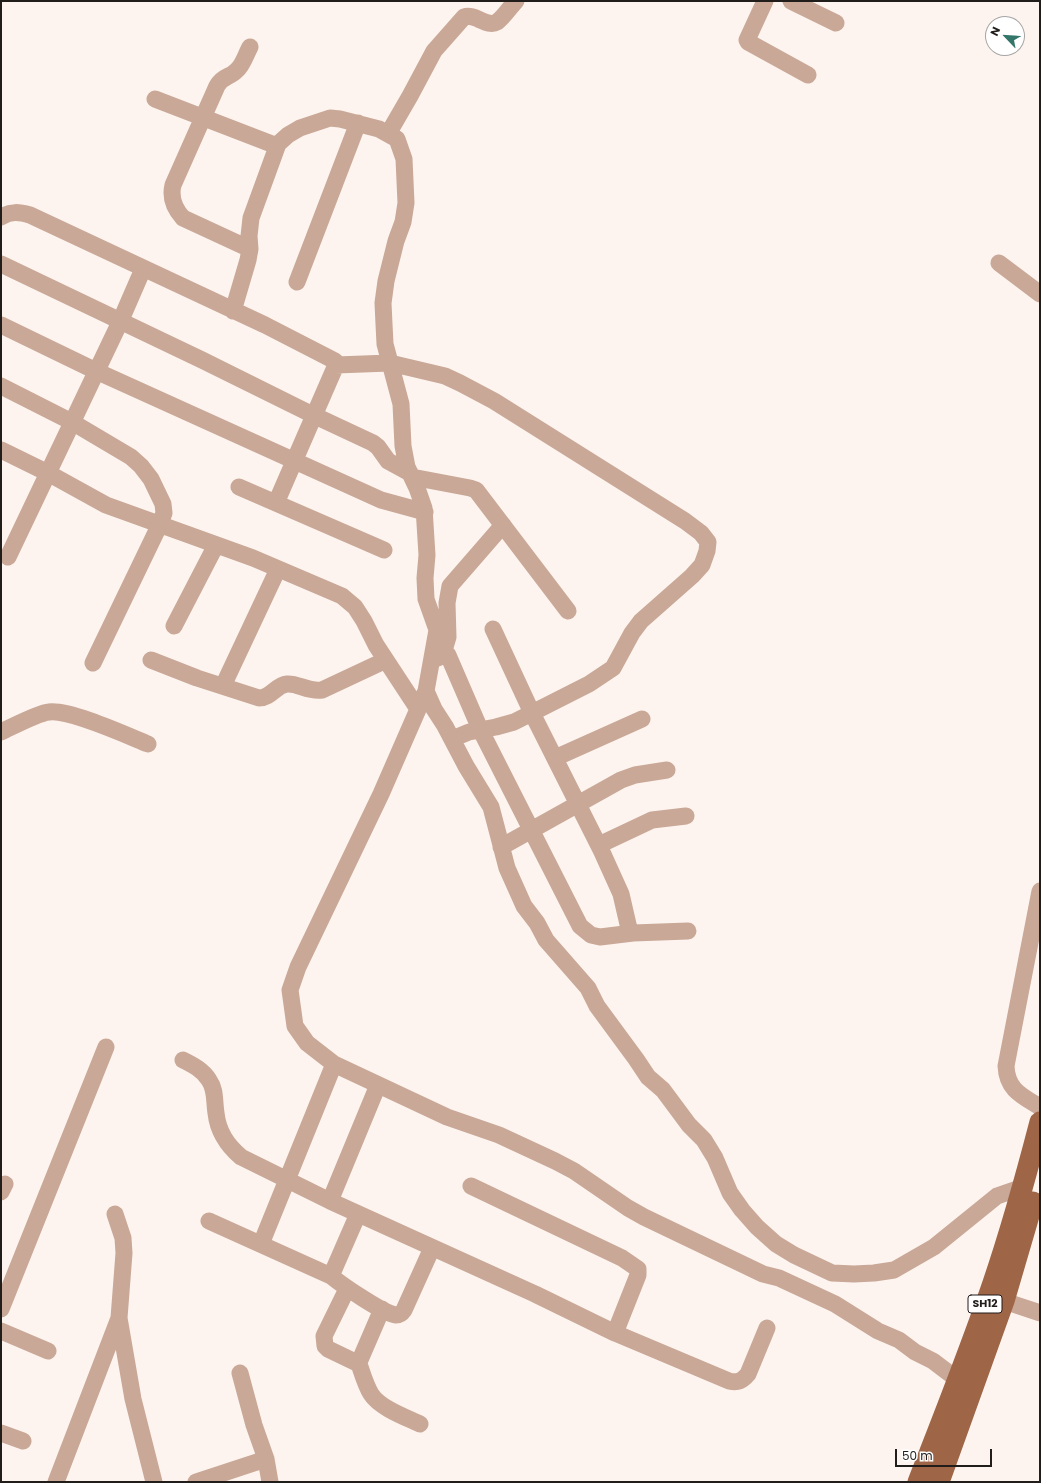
<!DOCTYPE html>
<style>
body{margin:0}
#map{position:relative;width:1041px;height:1483px;overflow:hidden;background:#fdf4ef;font-family:Poppins,sans-serif}
canvas{display:block}
.frame{position:absolute;inset:0;border:2px solid #211d1b;pointer-events:none}
.north{position:absolute;left:985px;top:16px;width:40px;height:40px;box-sizing:border-box;background:#fff;border:1px solid #a6a5a4;border-radius:50%;rotate:295deg;font-size:11px;font-weight:700;line-height:16px;text-align:center;color:#211d1b}
.north::after{content:'';display:block;margin:auto;width:14px;height:18px;background:#34776a;clip-path:polygon(50% 0,100% 100%,50% 72%,0 100%)}
.scale{position:absolute;left:895px;top:1449px;width:97px;height:18px;box-sizing:border-box;border:2px solid #211d1b;border-top:0;padding-left:5px;font-size:12px;line-height:14px;white-space:nowrap;color:#211d1b;-webkit-text-stroke:3px #fff;paint-order:stroke}
</style>
<div id="map">
<canvas width="1041" height="1483"></canvas>
<div class="frame"></div>
<div class="north">N</div>
<div class="scale">50 m</div>
</div>
<script>
const g = document.querySelector('canvas').getContext('2d');
g.lineJoin = 'round';
function trace(path, color, width, dash) { g.strokeStyle = color; g.lineWidth = width; g.lineCap = dash ? 'butt' : 'round'; g.setLineDash(dash || []); g.stroke(path); }
function label(font, color, halo, rows, align = 'center') {
  g.font = font + ' Poppins,sans-serif'; g.lineWidth = 3; g.setLineDash([]); g.textBaseline = 'middle'; g.strokeStyle = halo; g.fillStyle = color; for (const [text, x, y, turn = 0] of rows) {
    g.save(); g.translate(x, y); g.rotate((+turn || 0) * Math.PI / 180); g.textAlign = isNaN(turn) ? turn : align; if (halo) g.strokeText(text, 0, 0); g.fillText(text, 0, 0); g.restore();
  }
}
const minor = new Path2D(`
 M765,1L747,40L748,42L808,75
 M791,1L836,23
 M250,47C246,54 243,65 237,70C230,78 223,75 217,86L173,185C170,197 174,208 183,218L250,249
 M155,99L277,146
 M388,134L410,96L434,51L464,17C475,13 487,28 497,22C504,17 510,7 516,1
 M1,217C11,211 19,212 30,215L265,325L335,361L336,365L276,503
 M999,263L1040,294
 M1,264L202,360L311,414L373,443L378,447L388,461L410,473
 M297,282L358,123
 M233,311L248,260L250,249L249,236L251,218L278,144L288,135L300,128L330,118L340,119L379,129L397,139L404,159L406,203L403,222L396,241L386,281L383,303L384,324L385,344L401,404L403,446L407,467L417,488L424,508L427,555L425,578L426,599L437,630L426,691L434,709L445,726L466,766L491,807L507,868L524,906L537,923L546,940L588,988L597,1006L636,1059L648,1077L663,1090L689,1125L704,1140L715,1158L730,1193L742,1210L757,1227L776,1244L794,1255L832,1273L854,1274L874,1273L894,1270L934,1247L997,1196L1023,1187
 M1,325L96,371L381,500L425,512
 M336,365L390,363L445,376L460,383L494,401L685,521L701,533L708,542L707,551L702,565L692,576L641,621L632,633L613,668L589,684L514,722L496,727L469,732L452,739
 M1,386L72,422L131,457L141,466L151,479L163,504L164,513L160,524L93,663
 M1,450L48,473L106,505L253,558L342,596L355,607L364,621L376,645L418,709
 M412,477L470,488L476,490L568,611
 M239,487L384,550
 M8,557L120,322L143,269
 M174,626L216,545
 M493,629L532,713L602,852L621,894L630,933
 M443,650L448,655L480,729L580,926L591,935L600,937L633,933L688,931
 M438,658L445,647L448,637L447,603L450,586L503,525
 M151,660L197,678L259,698C271,698 276,685 287,684C298,683 308,692 322,690L386,660
 M223,686L278,569
 M426,691L381,794L298,967L290,990L295,1026L307,1043L334,1064L447,1117L499,1135L555,1161L574,1171L628,1208L644,1217L763,1274L779,1278L835,1304L878,1331L899,1340L915,1352L933,1361L958,1380
 M1,732C12,727 38,713 49,712C69,709 126,735 148,744
 M555,758L642,719
 M599,845L652,820L686,816
 M501,847L621,780L635,775L667,770
 M1040,891L1006,1066C1007,1090 1022,1096 1040,1107
 M183,1060C193,1065 203,1070 209,1080C216,1090 214,1101 216,1113C218,1132 227,1145 241,1157L330,1201L535,1294L615,1333L729,1381C738,1383 742,1381 748,1374L767,1328
 M471,1186L622,1258L638,1269V1275L615,1333
 M1,1192L5,1184
 M330,1201L378,1085
 M115,1214L123,1238L124,1253L119,1318L133,1399L154,1482
 M209,1221L331,1276C342,1285 384,1314 396,1315C400,1315 402,1313 404,1310L432,1248
 M261,1244L334,1064
 M331,1276L358,1214
 M347,1289L324,1336L325,1346L328,1349L355,1362L360,1360L382,1309
 M1004,1301L1040,1313
 M1,1309L106,1047
 M1,1331L48,1351
 M358,1361C362,1372 365,1384 371,1394C380,1408 405,1417 420,1424
 M240,1373L254,1425L266,1459L270,1482
 M1,1433L23,1441
 M56,1482L119,1318
 M196,1482L266,1459`);
const major = new Path2D(`
 M918,1482C944,1416 970,1350 993,1283C1011,1230 1026,1176 1040,1122
 M939,1482L1004,1301L1033,1202`);
const shields = [
 [985,1304,34]
];
const shieldNames = [
 ["SH12",985,1304]
];
trace(minor, '#c9a897', 17);
trace(major, '#9f6547', 21);
for (const [x, y, w] of shields) { const box = new Path2D(); box.roundRect(x - w / 2, y - 9, w, 18, 3); g.fillStyle = '#fff'; g.fill(box); trace(box, '#211d1b', 1); }
label('bold 11px', '#211d1b', null, shieldNames);
</script>
